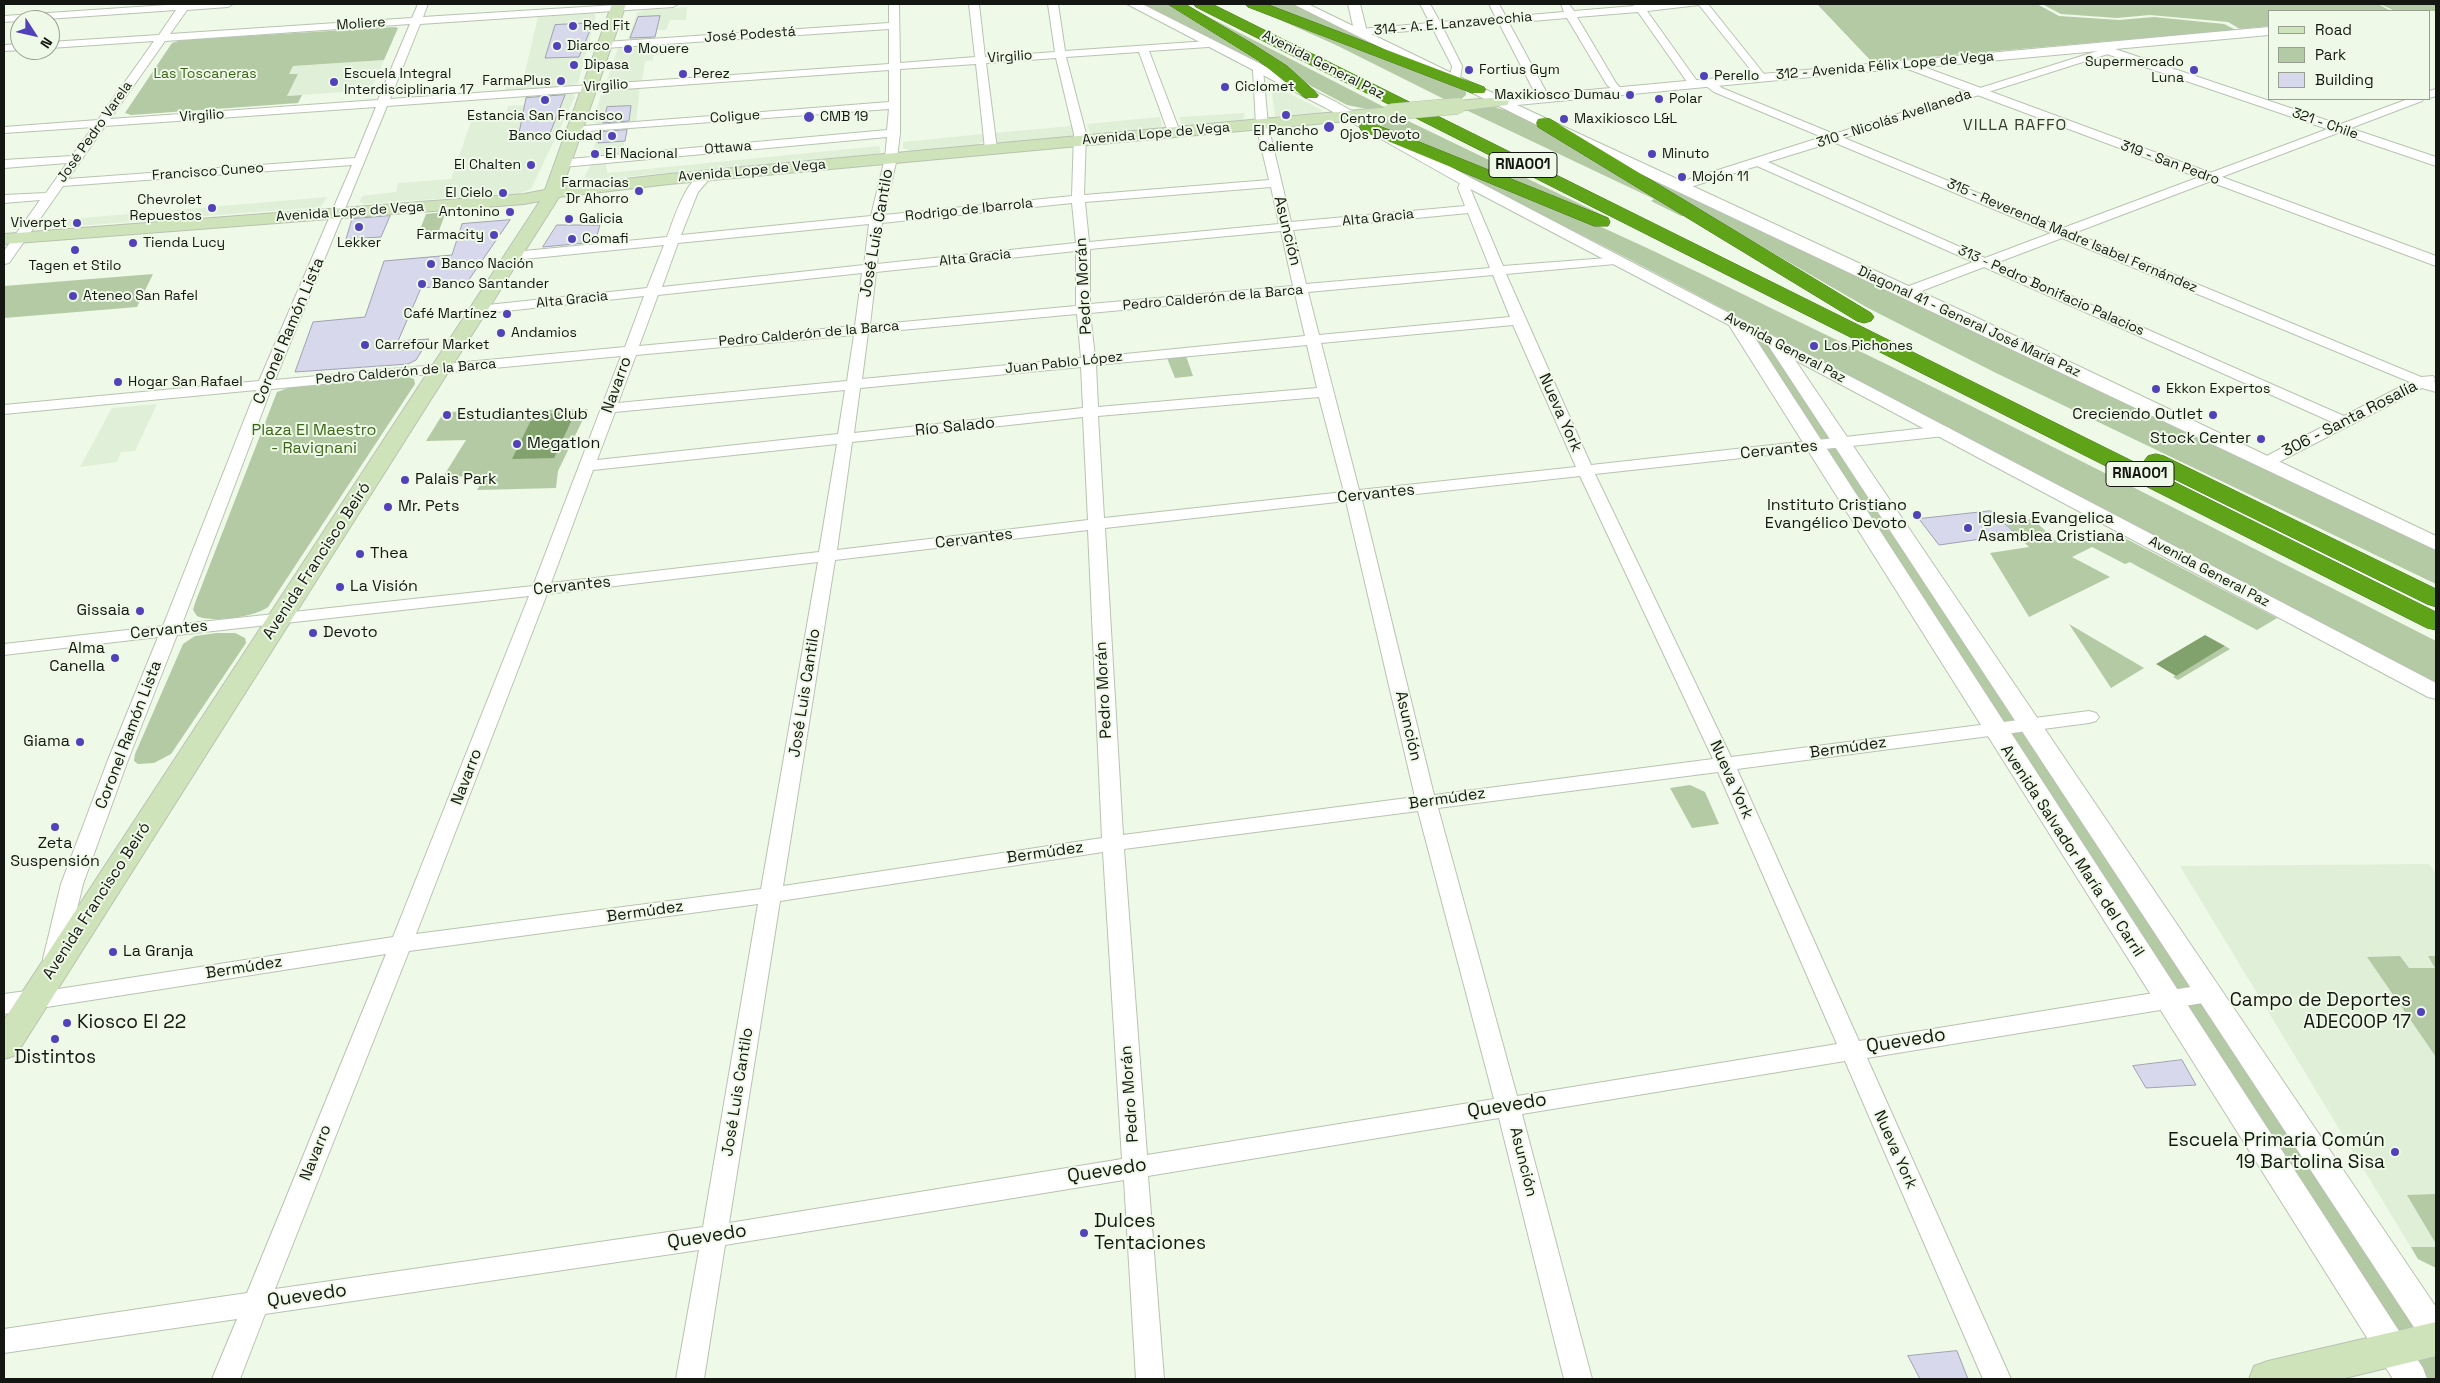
<!DOCTYPE html>
<meta charset="utf-8">
<style>
body{margin:0}
#map{position:relative;width:2440px;height:1383px;overflow:hidden;background:#eef9e7;font-family:"Space Grotesk",sans-serif}
canvas{display:block}
.frame{position:absolute;inset:0;border:5px solid #141711;pointer-events:none}
.legend{position:absolute;left:2268px;top:10px;width:162px;height:90px;box-sizing:border-box;background:#eef9e7;border:1px solid #979f91;margin:0;padding:6px 9px;list-style:none;font-size:15px;color:#141711}
.legend li{display:flex;align-items:center;gap:10px;height:25px}
.legend b{width:25px;border:1px solid #979f91}
.north{position:absolute;left:10px;top:10px;width:50px;height:50px;box-sizing:border-box;background:#eef9e7;border:1px solid #979f91;border-radius:50%;rotate:125deg;font-size:14px;font-weight:700;line-height:20px;text-align:center;color:#141711}
.north::after{content:'';display:block;margin:auto;width:18px;height:22px;background:#5242ba;clip-path:polygon(50% 0,100% 100%,50% 72%,0 100%)}
</style>
<div id="map">
<canvas width="2440" height="1383"></canvas>
<div class="frame"></div>
<ul class="legend">
<li><b style="height:6px;background:#cfe3ba"></b>Road</li>
<li><b style="height:14px;background:#b3caa4"></b>Park</li>
<li><b style="height:14px;background:#d7d8eb"></b>Building</li>
</ul>
<div class="north">N</div>
</div>
<script>
const g = document.querySelector('canvas').getContext('2d');
g.lineJoin = 'round';
function fillPath(path, color) { g.fillStyle = color; g.fill(path, 'evenodd'); }
function trace(path, color, width, dash) { g.strokeStyle = color; g.lineWidth = width; g.lineCap = dash ? 'butt' : 'round'; g.setLineDash(dash || []); g.stroke(path); }
function label(font, color, halo, rows, align = 'center') {
  g.font = font + ' "Space Grotesk",sans-serif'; g.lineWidth = 4; g.setLineDash([]); g.textBaseline = 'middle'; g.strokeStyle = halo; g.fillStyle = color; for (const [text, x, y, turn = 0] of rows) {
    g.save(); g.translate(x, y); g.rotate((+turn || 0) * Math.PI / 180); g.textAlign = isNaN(turn) ? turn : align; if (halo) g.strokeText(text, 0, 0); g.fillText(text, 0, 0); g.restore();
  }
}
const built = new Path2D(`
 M687,7L686,20H670L666,30H657L655,39H628L637,13L644,10Z
 M593,13L596,15L578,83L564,87L504,91L508,82L523,81L538,17Z
 M661,43L659,55L653,56V60L645,61L642,81L616,83L607,80L618,48Z
 M384,60L371,90L287,96L298,74H289L293,66Z
 M640,86L636,122L601,125L593,122L601,95L604,92Z
 M1271,86H1274L1322,110L1320,113L1275,116Z
 M565,92L572,93L575,97L531,189L520,193L365,204L360,202L362,196L396,192L398,183L451,179L471,122L487,121L490,115L506,114L508,106L525,105L527,95Z
 M1245,113L1243,120L1182,125L1179,117Z
 M1160,117L1162,126L1157,128L1100,135L1090,133L1087,124Z
 M1072,126L1074,134L1067,138L1005,144L996,142L994,133Z
 M628,129L621,155L597,157L591,155L599,132Z
 M983,134V142L972,147L915,152L903,148V142Z
 M879,146L881,152L877,154L590,180L583,179L591,165L606,163L607,173Z
 M327,197L321,207L51,228L45,226L48,221Z
 M157,404L135,451L121,452L117,462L80,467L112,408Z
 M2429,864L2436,874V956H2428L2436,968H2409L2367,957L2436,1057V1268L2418,1259L2180,866Z`);
const green = new Path2D(`
 M1139,4H1167L1261,63L1260,64Z
 M1262,4H1297L1425,63L1309,24Z
 M1817,4H2037L2059,16L2119,20L2154,17L2224,24L2236,30L1872,62Z
 M2042,4H2378L2391,11H2269V26L2240,29L2228,22L2150,15L2117,18L2061,14Z
 M2380,4H2436V11H2395Z
 M1195,11H1197L1386,108L1367,109L1347,105L1311,86L1259,50Z
 M1269,15L1462,89L1466,92V95L1460,100L1450,102L1336,45Z
 M395,27L398,28L384,60L293,66L289,74H298L287,96L302,95L298,103L131,115L125,113L172,43L181,40Z
 M1494,107L1512,112L1558,136L1686,215L1681,216L1651,201L1654,199L1466,110Z
 M1400,117L1609,218L1603,220L1397,135L1379,124L1383,119Z
 M1438,162C1568,206 1691,269 1814,329C2023,430 2229,536 2436,641V685L1629,259Z
 M1640,172L2436,550V584L1996,373L1868,308L1635,173Z
 M446,212L438,233L418,235L426,214Z
 M153,274L137,307L4,318V286Z
 M1735,321L1774,341L2436,1334V1379H2411Z
 M1186,356L1193,376L1175,378L1167,358Z
 M405,376L414,379L415,384L268,607C255,617 211,623 197,616L193,610L195,603L277,392L296,385Z
 M588,409L558,471L556,488L477,490L485,476L443,477L466,440L426,441L444,412Z
 M2033,519L2058,543L2117,534L2277,618L2257,630L2137,566L2130,562L2125,564L2092,547L2072,557L2110,577L2029,617L1990,553L2029,547L2005,523Z
 M2069,624L2144,668L2111,688Z
 M217,633H235L245,638L246,643L171,754L154,763L138,764L134,761L135,754L183,644L195,636Z
 M2225,646L2230,649L2178,680L2173,677Z
 M1690,785L1705,792L1719,824L1692,828L1670,788Z
 M2400,956L2409,968H2435L2428,956H2436V1057L2367,957Z
 M2436,1194V1244L2407,1195Z
 M2411,1247H2436V1268L2418,1259Z`);
const water = new Path2D(`
 M575,413L554,458L512,459L534,414Z
 M2205,635L2225,646L2176,676L2156,664Z`);
const building = new Path2D(`
 M660,16L655,37L630,38L638,17Z
 M593,23L579,57L545,58L555,25Z
 M565,95L549,136L518,138L526,98Z
 M631,106L629,121L603,123L607,107Z
 M627,130L625,141L598,143L601,132Z
 M390,216L381,237L346,239L352,219Z
 M510,220L466,284L421,288L398,341L429,339L416,360L408,364L295,372L313,322L365,317L384,261L452,255L462,224Z
 M557,225H600L595,242L543,247Z
 M1991,511L2016,534L1939,545L1919,519Z
 M2182,1060L2196,1085L2146,1088L2133,1066Z
 M1957,1351L1968,1379H1920L1908,1356Z`);
const minor = new Path2D(`
 M181,4H233L228,7L187,10L170,34L412,18L418,4H428L423,17L632,4H678L673,7L420,24L390,99L889,64V29L605,48L600,45L605,42L889,23V4H899L900,63L975,57L969,4H979L985,57L1055,52L1048,4H1058L1065,51L1208,41L1213,44L1208,47L1149,51L1180,132L1174,135L1168,132L1139,52L1066,57L1086,134L1084,195L1269,180L1256,125L1253,70L1258,67L1263,70L1268,125L1291,222L1465,206L1458,188L1462,178L1466,177L1472,181L1470,188L1503,266L1620,257L1622,260L1615,264L1506,274L1591,465L1944,426L1949,428L1952,431L1949,434L1944,436L1595,474L1731,757L2089,711L2096,713L2099,717L2096,721L2089,723L1737,769L1859,1041L2209,984L2217,987L2220,993L2217,999L2209,1002L1867,1058L2011,1379H1983L1845,1061L1522,1114L1592,1379H1564L1499,1118L1148,1176L1164,1379H1136L1124,1180L725,1245L704,1379H676L699,1250L265,1314L240,1379H212L237,1319L4,1353V1329L247,1293L386,954L34,1009L26,1006L23,1000L26,994L393,937L529,596L177,635L128,760L83,884L65,959L62,965L54,967L46,965L43,959L61,884L108,760L158,637L4,655V644L163,626L256,390L4,414V405L259,381L352,165L63,186L9,263L4,264V251L40,200L4,203V195L46,193L67,163L4,168V160L72,156L93,127L4,133V127L98,120L154,41L50,48V42L159,35L176,10L4,22V16ZM410,24L378,100L110,119L165,41ZM1056,58L1074,134L1072,196L884,215L897,158L900,133V69L976,64L985,149L991,153L997,149L986,63ZM889,70V102L571,127L569,129L575,132L889,109L887,130L559,160L557,163L563,167L887,137L885,158L871,216L681,235L698,192L712,176L706,172C686,177 674,219 667,237L514,252L507,256L514,260L664,245L647,288L478,306L471,310L478,314L644,296L625,347L275,380L387,106ZM376,107L355,158L68,179L105,126ZM1271,187L1279,224L1089,242L1085,202ZM1072,203L1076,243L877,264L882,223ZM1468,213L1490,268L1306,284L1293,230ZM869,224L864,265L662,287L678,243ZM1281,231L1293,286L1090,304V249ZM1076,251V306L870,325L876,272ZM862,273L855,326L639,346L658,295ZM1493,275L1510,317L1319,335L1308,292ZM1295,294L1305,336L1095,357L1090,313ZM1077,314L1081,358L862,379L868,333ZM1513,325L1576,467L1359,490L1321,343ZM854,335L847,381L618,403L636,355ZM1307,345L1317,388L1098,407L1096,365ZM621,356L533,586L182,624L271,389ZM1081,367L1083,408L854,433L860,388ZM845,390L838,434L597,460L615,412ZM1319,397L1344,492L1104,518L1098,416ZM1083,417L1088,520L837,550L852,442ZM837,444L819,552L551,583L593,470ZM1580,476L1713,759L1434,795L1362,500ZM1346,501L1415,797L1123,835L1105,528ZM1088,530L1102,838L783,886L835,560ZM818,562L761,889L416,934L547,594ZM1718,772L1837,1044L1517,1096L1438,808ZM1418,811L1494,1099L1147,1155L1124,849ZM1103,852L1122,1159L729,1223L780,901ZM758,904L703,1227L275,1289L409,951Z
 M1420,4H1430L1440,22L1496,18L1489,4H1499L1506,17L1564,12L1561,4H1569L1574,11L1634,6L1632,4H1708L1764,74L1762,80H1754V74L1699,5L1647,11L1699,84L1694,87L1690,86L1638,12L1577,17L1616,83L1623,91L1618,94L1607,85L1567,18L1509,23L1549,97L1543,100L1537,97L1499,23L1443,28L1462,66L1460,78L1455,81L1450,78L1452,66L1433,29L1361,35L1356,32L1361,29L1430,23Z
 M20,44L21,50L4,51V45Z
 M2107,48L2112,51L2111,53L1844,138L2063,228L2408,99H2423L2422,101L2074,233L2421,377L2433,376L2435,379L2434,382L2436,383V392L2422,388L2271,466H2259L2257,463L2259,460L2332,422L1984,267L1911,295H1901L1899,292L1901,289L1973,262L1757,166L1681,190L1675,186L1677,183L1822,137L1714,92L1705,85V81H1713L1722,88L1834,134ZM1833,142L2051,233L1985,258L1768,162ZM2062,238L2410,382L2344,416L1996,263Z
 M2436,89V96L2429,98V91Z`);
const tertiary = new Path2D(`
 M1127,4H1142L1336,102L1471,178L2436,683V699L2428,697L1795,360L2436,1307V1349L2425,1344L1768,345L1755,338L2423,1368L2427,1379H2393L1729,325L1461,184L1326,108Z
 M1293,4H1308L1353,26L1348,4H1360L1367,32L1503,98L2269,27V35L2115,49L2436,157V166L2098,51L1924,67L2436,256V266L1905,68L1517,105L1971,315L2436,536V550L1539,126Z
 M34,990L44,993L48,1000L44,1007L4,1014V994Z`);
const secondary = new Path2D(`
 M612,4H626L563,186L669,174L1391,107L1399,112L1391,117L669,184L559,197L16,1055L4,1059V1020L540,201L524,204L4,244V234L524,194L545,190Z
 M1501,97L1507,99L1509,102L1507,105L1458,111L1450,106L1458,101Z
 M2436,1322V1356L2341,1379H2249L2254,1366L2268,1361Z`);
const motorway = new Path2D(`
 M1168,4H1185L1251,43L1287,66L1319,95L1317,98H1305L1259,61Z
 M1194,4H1212L2436,612V630L2427,628L1196,7Z
 M1246,4H1266L1484,87L1486,90L1484,93H1472L1248,7Z
 M1544,118L1550,119L1871,313L1874,317L1871,321L1864,323L1857,321L1538,127L1536,123L1538,119Z
 M1367,121L1608,218L1610,222L1608,226H1594L1361,130L1359,126L1361,122Z
 M2156,454L2164,456L2436,589V607L2427,604L2148,466L2144,461L2148,456Z`);
const secondaryBridge = new Path2D(`
 M1391,112L1458,106`);
const markers = [
 [573,26,5,"#5242ba"],
 [557,46,5,"#5242ba"],
 [628,49,5,"#5242ba"],
 [574,65,5,"#5242ba"],
 [1469,70,5,"#5242ba"],
 [2194,70,5,"#5242ba"],
 [683,74,5,"#5242ba"],
 [1704,76,5,"#5242ba"],
 [561,81,5,"#5242ba"],
 [334,82,5,"#5242ba"],
 [1225,87,5,"#5242ba"],
 [1630,95,5,"#5242ba"],
 [1659,99,5,"#5242ba"],
 [545,100,5,"#5242ba"],
 [1286,115,5,"#5242ba"],
 [809,117,6,"#5242ba"],
 [1564,119,5,"#5242ba"],
 [1329,127,6,"#5242ba"],
 [612,136,5,"#5242ba"],
 [595,154,5,"#5242ba"],
 [1652,154,5,"#5242ba"],
 [531,165,5,"#5242ba"],
 [1682,177,5,"#5242ba"],
 [639,191,5,"#5242ba"],
 [503,193,5,"#5242ba"],
 [212,208,5,"#5242ba"],
 [510,212,5,"#5242ba"],
 [569,219,5,"#5242ba"],
 [77,223,5,"#5242ba"],
 [359,227,5,"#5242ba"],
 [494,235,5,"#5242ba"],
 [572,239,5,"#5242ba"],
 [133,243,5,"#5242ba"],
 [75,250,5,"#5242ba"],
 [431,264,5,"#5242ba"],
 [422,284,5,"#5242ba"],
 [73,296,5,"#5242ba"],
 [507,314,5,"#5242ba"],
 [501,333,5,"#5242ba"],
 [365,345,5,"#5242ba"],
 [1814,346,5,"#5242ba"],
 [118,382,5,"#5242ba"],
 [2156,389,5,"#5242ba"],
 [447,415,5,"#5242ba"],
 [2213,415,5,"#5242ba"],
 [2261,439,5,"#5242ba"],
 [517,444,5,"#5242ba"],
 [405,480,5,"#5242ba"],
 [388,507,5,"#5242ba"],
 [1917,515,5,"#5242ba"],
 [1968,528,5,"#5242ba"],
 [360,554,5,"#5242ba"],
 [340,587,5,"#5242ba"],
 [140,611,5,"#5242ba"],
 [313,633,5,"#5242ba"],
 [115,658,5,"#5242ba"],
 [80,742,5,"#5242ba"],
 [55,827,5,"#5242ba"],
 [113,952,5,"#5242ba"],
 [2421,1012,5,"#5242ba"],
 [67,1023,5,"#5242ba"],
 [55,1039,5,"#5242ba"],
 [2395,1152,5,"#5242ba"],
 [1084,1233,5,"#5242ba"]
];
const farStreetnames = [
 ["Moliere",361,24,-4],
 ["314 - A. E. Lanzavecchia",1453,24,-5],
 ["José Podestá",750,35,-4],
 ["Virgilio",1010,57,-4],
 ["Avenida General Paz",1323,65,27],
 ["312 - Avenida Félix Lope de Vega",1885,66,-5],
 ["Virgilio",606,86,-4],
 ["Virgilio",202,116,-4],
 ["Coligue",735,117,-4],
 ["310 - Nicolás Avellaneda",1894,119,-18],
 ["321 - Chile",2325,124,19],
 ["José Pedro Varela",95,132,-55],
 ["Avenida Lope de Vega",1156,134,-5],
 ["Ottawa",728,148,-5],
 ["319 - San Pedro",2170,163,20],
 ["Avenida Lope de Vega",752,171,-5],
 ["Francisco Cuneo",208,172,-4],
 ["Rodrigo de Ibarrola",969,210,-6],
 ["Avenida Lope de Vega",350,212,-4],
 ["Alta Gracia",1378,218,-6],
 ["315 - Reverenda Madre Isabel Fernández",2072,236,23],
 ["Alta Gracia",975,258,-6],
 ["313 - Pedro Bonifacio Palacios",2051,291,24],
 ["Pedro Calderón de la Barca",1213,298,-5],
 ["Alta Gracia",572,300,-6],
 ["Diagonal 41 - General José María Paz",1969,322,25],
 ["Pedro Calderón de la Barca",809,334,-5],
 ["Avenida General Paz",1785,348,28],
 ["Juan Pablo López",1064,363,-6],
 ["Pedro Calderón de la Barca",406,372,-5],
 ["Avenida General Paz",2209,572,28]
];
const farPoinames = [
 ["Red Fit",583,26],
 ["Diarco",567,46],
 ["Mouere",638,49],
 ["Supermercado",2184,62,"right"],
 ["Luna",2184,78,"right"],
 ["Dipasa",584,65],
 ["Fortius Gym",1479,70],
 ["Escuela Integral",344,74],
 ["Interdisciplinaria 17",344,90],
 ["Perez",693,74],
 ["Perello",1714,76],
 ["FarmaPlus",551,81,"right"],
 ["Ciclomet",1235,87],
 ["Maxikiosco Dumau",1620,95,"right"],
 ["Polar",1669,99],
 ["Estancia San Francisco",545,116,"center"],
 ["CMB 19",820,117],
 ["Centro de",1340,119],
 ["Ojos Devoto",1340,135],
 ["Maxikiosco L&L",1574,119],
 ["El Pancho",1286,131,"center"],
 ["Caliente",1286,147,"center"],
 ["Banco Ciudad",602,136,"right"],
 ["El Nacional",605,154],
 ["Minuto",1662,154],
 ["El Chalten",521,165,"right"],
 ["Mojón 11",1692,177],
 ["Farmacias",629,183,"right"],
 ["Dr Ahorro",629,199,"right"],
 ["El Cielo",493,193,"right"],
 ["Chevrolet",202,200,"right"],
 ["Repuestos",202,216,"right"],
 ["Antonino",500,212,"right"],
 ["Galicia",579,219],
 ["Viverpet",67,223,"right"],
 ["Farmacity",484,235,"right"],
 ["Comafi",582,239],
 ["Tienda Lucy",143,243],
 ["Lekker",359,243,"center"],
 ["Banco Nación",441,264],
 ["Tagen et Stilo",75,266,"center"],
 ["Banco Santander",432,284],
 ["Ateneo San Rafel",83,296],
 ["Café Martínez",497,314,"right"],
 ["Andamios",511,333],
 ["Carrefour Market",375,345],
 ["Los Pichones",1824,346],
 ["Hogar San Rafael",128,382],
 ["Ekkon Expertos",2166,389]
];
const farParknames = [
 ["Las Toscaneras",205,74]
];
const shields = [
 [1523,165,68],
 [2140,474,68]
];
const shieldNames = [
 ["RNA001",1523,165],
 ["RNA001",2140,474]
];
const farQuarternames = [
 ["VILLA RAFFO",2015,126]
];
const streetNames = [
 ["Asunción",1287,231,76],
 ["José Luis Cantilo",877,233,-80],
 ["Pedro Morán",1084,286,-93],
 ["Coronel Ramón Lista",289,331,-67],
 ["Navarro",617,385,-70],
 ["Nueva York",1560,413,66],
 ["306 - Santa Rosalía",2350,419,-27],
 ["Río Salado",955,427,-6],
 ["Cervantes",1779,450,-6],
 ["Cervantes",1376,494,-6],
 ["Cervantes",974,539,-7],
 ["Avenida Francisco Beiró",317,561,-57],
 ["Cervantes",572,586,-6],
 ["Cervantes",169,630,-6],
 ["Pedro Morán",1104,690,-93],
 ["José Luis Cantilo",805,693,-81],
 ["Asunción",1408,726,77],
 ["Coronel Ramón Lista",129,735,-69],
 ["Bermúdez",1848,748,-8],
 ["Navarro",467,777,-69],
 ["Nueva York",1731,780,66],
 ["Bermúdez",1447,799,-8],
 ["Avenida Salvador María del Carril",2072,851,57],
 ["Bermúdez",1045,853,-8],
 ["Avenida Francisco Beiró",97,901,-57],
 ["Bermúdez",645,912,-8],
 ["Bermúdez",244,968,-9],
 ["José Luis Cantilo",738,1092,-81],
 ["Pedro Morán",1130,1094,-94],
 ["Nueva York",1895,1150,66],
 ["Navarro",316,1153,-68],
 ["Asunción",1523,1162,76]
];
const poiNames = [
 ["Estudiantes Club",457,415],
 ["Creciendo Outlet",2203,415,"right"],
 ["Stock Center",2251,439,"right"],
 ["Megatlon",527,444],
 ["Palais Park",415,480],
 ["Instituto Cristiano",1907,506,"right"],
 ["Evangélico Devoto",1907,524,"right"],
 ["Mr. Pets",398,507],
 ["Iglesia Evangelica",1978,519],
 ["Asamblea Cristiana",1978,537],
 ["Thea",370,554],
 ["La Visión",350,587],
 ["Gissaia",130,611,"right"],
 ["Devoto",323,633],
 ["Alma",105,649,"right"],
 ["Canella",105,667,"right"],
 ["Giama",70,742,"right"],
 ["Zeta",55,844,"center"],
 ["Suspensión",55,862,"center"],
 ["La Granja",123,952]
];
const parkNames = [
 ["Plaza El Maestro",314,431],
 ["- Ravignani",314,449]
];
const nearPoinames = [
 ["Campo de Deportes",2411,1001],
 ["ADECOOP 17",2411,1023],
 ["Kiosco El 22",77,1023,"left"],
 ["Distintos",55,1058,"center"],
 ["Escuela Primaria Común",2385,1141],
 ["19 Bartolina Sisa",2385,1163],
 ["Dulces",1094,1222,"left"],
 ["Tentaciones",1094,1244,"left"]
];
const nearStreetnames = [
 ["Quevedo",1906,1041,-9],
 ["Quevedo",1507,1106,-9],
 ["Quevedo",1107,1171,-9],
 ["Quevedo",707,1237,-9],
 ["Quevedo",307,1296,-8]
];
fillPath(built, '#e0efd7');
fillPath(green, '#b3caa4');
fillPath(water, '#82a26d');
fillPath(building, '#d7d8eb');
trace(building, '#a0a1b3', 1);
trace(minor, '#b8c3b2', 2);
trace(tertiary, '#b8c3b2', 2);
trace(secondary, '#b8c3b2', 2);
trace(motorway, '#457216', 1);
fillPath(minor, '#fff');
fillPath(tertiary, '#fff');
fillPath(secondary, '#cfe3ba');
fillPath(motorway, '#5fa318');
trace(secondaryBridge, '#b8c3b2', 17, []);
trace(secondaryBridge, '#cfe3ba', 16);
for (const [x, y, r, color] of markers) { const dot = new Path2D(); dot.arc(x, y, r, 0, 2 * Math.PI); g.fillStyle = color; g.fill(dot); trace(dot, '#eef9e7', 2); }
label('14px', '#141711', '#eef9e7', farStreetnames);
label('14px', '#141711', '#eef9e7', farPoinames, 'left');
label('14px', '#3d651a', '#eef9e7', farParknames);
for (const [x, y, w] of shields) { const box = new Path2D(); box.roundRect(x - w / 2, y - 12.5, w, 25, 4); g.fillStyle = '#eef9e7'; g.fill(box); trace(box, '#141711', 1); }
label('bold 15px', '#141711', null, shieldNames);
g.letterSpacing = '1px';
label('16px', '#353d2f', '#eef9e7', farQuarternames);
g.letterSpacing = '0px';
label('16px', '#141711', '#eef9e7', streetNames);
label('16px', '#141711', '#eef9e7', poiNames, 'left');
label('16px', '#3d651a', '#eef9e7', parkNames);
label('19px', '#141711', '#eef9e7', nearPoinames, 'right');
label('19px', '#141711', '#eef9e7', nearStreetnames);
</script>
